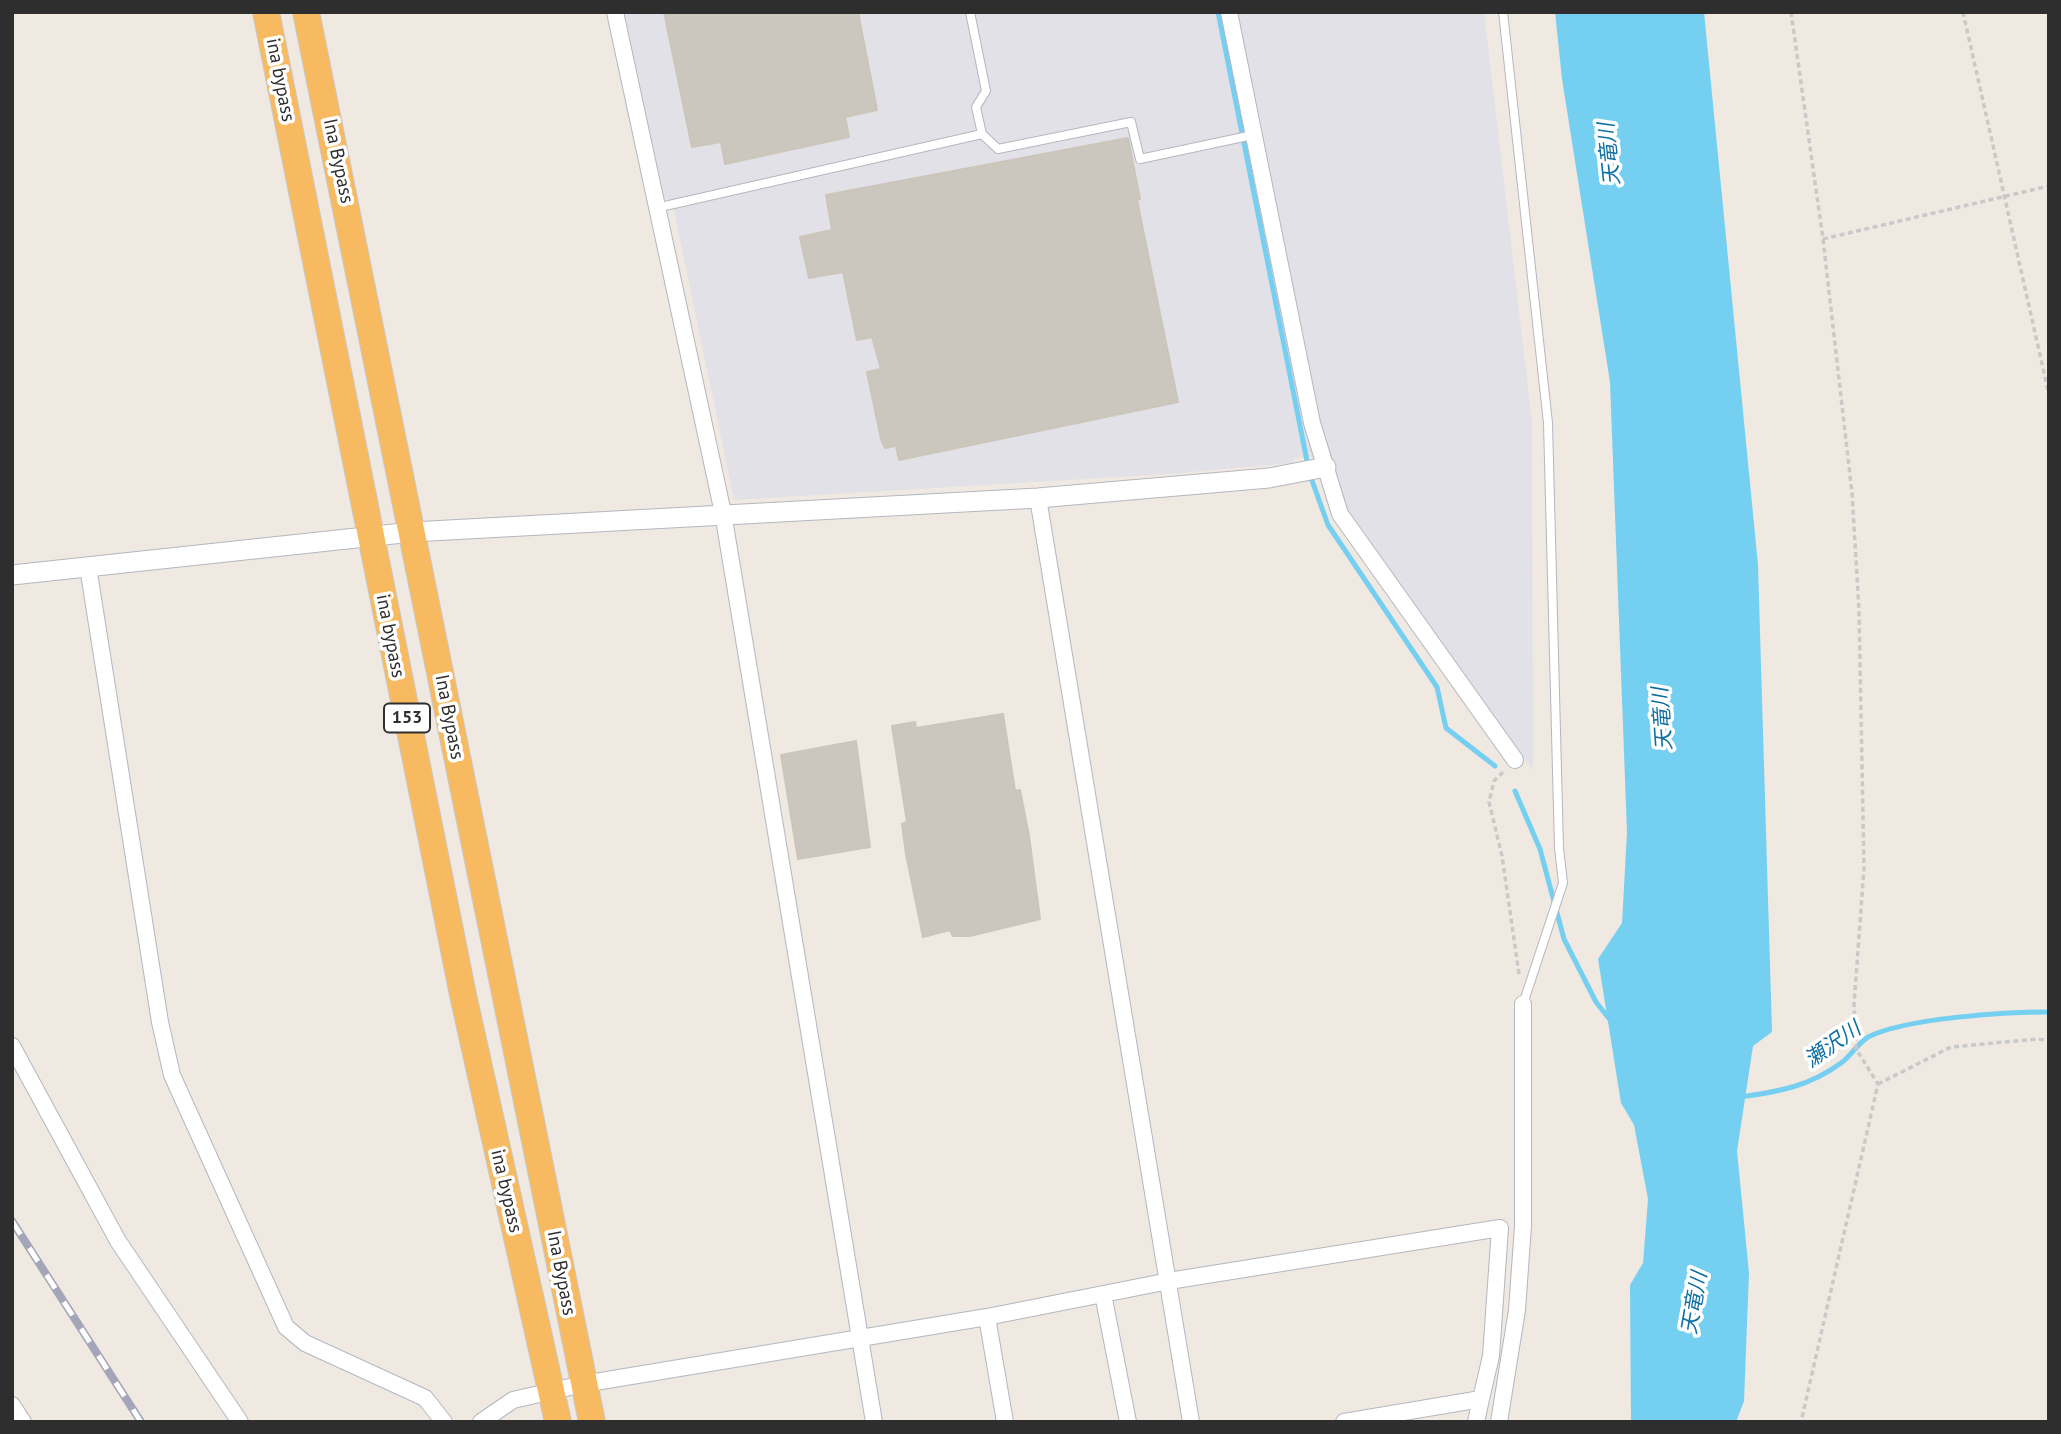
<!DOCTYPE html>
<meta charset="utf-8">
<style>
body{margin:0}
#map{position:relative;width:2061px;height:1434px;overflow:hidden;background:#efe9e1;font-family:"PT Sans",sans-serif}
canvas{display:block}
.frame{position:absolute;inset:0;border:14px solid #2e2e2e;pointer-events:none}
</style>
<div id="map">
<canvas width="2061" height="1434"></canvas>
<div class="frame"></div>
</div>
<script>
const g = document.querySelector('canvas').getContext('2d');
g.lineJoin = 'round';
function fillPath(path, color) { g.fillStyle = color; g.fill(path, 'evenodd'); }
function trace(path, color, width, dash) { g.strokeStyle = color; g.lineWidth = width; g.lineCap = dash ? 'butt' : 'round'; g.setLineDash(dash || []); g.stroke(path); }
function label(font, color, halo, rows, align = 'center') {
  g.font = font + ' "PT Sans","Noto Sans JP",sans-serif'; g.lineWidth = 7; g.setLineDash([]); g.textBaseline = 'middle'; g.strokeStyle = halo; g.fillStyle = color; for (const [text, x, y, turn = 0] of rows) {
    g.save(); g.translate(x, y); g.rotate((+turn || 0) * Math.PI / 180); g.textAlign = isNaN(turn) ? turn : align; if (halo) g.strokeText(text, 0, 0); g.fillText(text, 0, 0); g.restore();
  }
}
const industrial = new Path2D(`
 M620,12H1484L1532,422L1533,770L1332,514L1312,456L1295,458L1292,463L1169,474L734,500L674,211L667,199L658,193Z`);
const water = new Path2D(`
 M1555,12H1704L1758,565L1772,1032L1753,1046L1737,1151L1749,1273L1744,1401L1736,1422H1631L1630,1285L1643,1263L1648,1199L1634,1125L1621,1103L1598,959L1622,923L1627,832L1610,382L1562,79Z`);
const stream = new Path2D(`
 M1218,12L1308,466
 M1310,475L1328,525L1437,687L1446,728L1495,766
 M1515,791L1540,849L1564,939L1596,1002L1611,1021
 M1740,1097C1778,1092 1810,1086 1841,1063C1851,1056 1858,1043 1868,1037C1906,1018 2005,1012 2049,1012`);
const building = new Path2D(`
 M664,12H858L877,110L845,117L849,137L725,164L721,142L692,147Z
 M1128,138L1140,199L1137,200L1178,402L899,460L896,446L885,448L881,439L867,372L881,369L872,337L857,340L843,272L809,278L800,237L832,230L826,195Z
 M1003,714L1015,791L1020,790L1029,836L1040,919L970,936H953L950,930L923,937L906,854L902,824L907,822L892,726L915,722L916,728Z
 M856,741L870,847L798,859L781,755Z`);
const path = new Path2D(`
 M1791,12L1823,239L1852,493L1859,610L1864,868L1854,1005L1856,1049L1878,1084L1801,1422
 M1963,12L2049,395
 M1823,239L2049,186
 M1503,772L1494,781L1489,802L1502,856L1519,974
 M1878,1084L1951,1047L2038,1039L2049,1041`);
const service = new Path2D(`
 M970,12L986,91L976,107L982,134
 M1503,12L1548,423L1559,848L1563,883L1523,1004
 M656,208L982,134L998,149L1131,122L1140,159L1253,135`);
const minor = new Path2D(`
 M615,12L723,513L874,1422
 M1229,12L1312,423L1340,514L1515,760
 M1038,498L1191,1422
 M88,567L160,1022L172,1075L286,1327L305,1343L425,1398L444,1422
 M12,1046L118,1241L240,1422
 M1103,1294L1128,1422
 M987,1317L1005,1422
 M12,1405L23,1422
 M481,1422L513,1400L583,1384L987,1317L1169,1281L1500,1228L1491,1356L1481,1399L1344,1422
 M1476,1422L1481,1399
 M1499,1422L1517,1310L1523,1226V1004`);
const tertiary = new Path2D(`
 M12,575L412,532L1038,498L1269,478L1326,467`);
const trunk = new Path2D(`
 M266,12L463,995L558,1422
 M306,12L592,1422`);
const rail = new Path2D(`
 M12,1221L141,1422`);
const shields = [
 [407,718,46]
];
const shieldNames = [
 ["153",407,718]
];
const streetNames = [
 ["ina bypass",280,80,79],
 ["Ina Bypass",338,161,78],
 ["ina bypass",390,636,79],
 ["Ina Bypass",449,717,79],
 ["ina bypass",506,1191,77],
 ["Ina Bypass",561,1273,79]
];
const waterNames = [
 ["天竜川",1610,154,-96],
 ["天竜川",1663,719,-94],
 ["瀬沢川",1833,1045,-35],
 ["天竜川",1695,1303,-80]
];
fillPath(industrial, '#e3e1e8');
fillPath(water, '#75cff0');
trace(stream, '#75cff0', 5);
fillPath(building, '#cbc7bf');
trace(building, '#cbc5ba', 2);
trace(service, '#b4b7c1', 10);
trace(minor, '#b4b7c1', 18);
trace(tertiary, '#b4b7c1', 21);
trace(trunk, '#c9c9c9', 28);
trace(path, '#c9c9c9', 3.5, [5, 3.5]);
trace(service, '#fff', 8);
trace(minor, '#fff', 16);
trace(tertiary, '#fff', 19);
trace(trunk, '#f8ba60', 26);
trace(rail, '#a3a6b8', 8);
trace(rail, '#fff', 5, [16]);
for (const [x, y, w] of shields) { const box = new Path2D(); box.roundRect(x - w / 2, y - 14.5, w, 29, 5); g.fillStyle = '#fff'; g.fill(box); trace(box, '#2e2e2e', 2); }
label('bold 18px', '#2e2e2e', null, shieldNames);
label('19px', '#2e2e2e', '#fff', streetNames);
label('italic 21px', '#0d6fa3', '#fff', waterNames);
</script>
